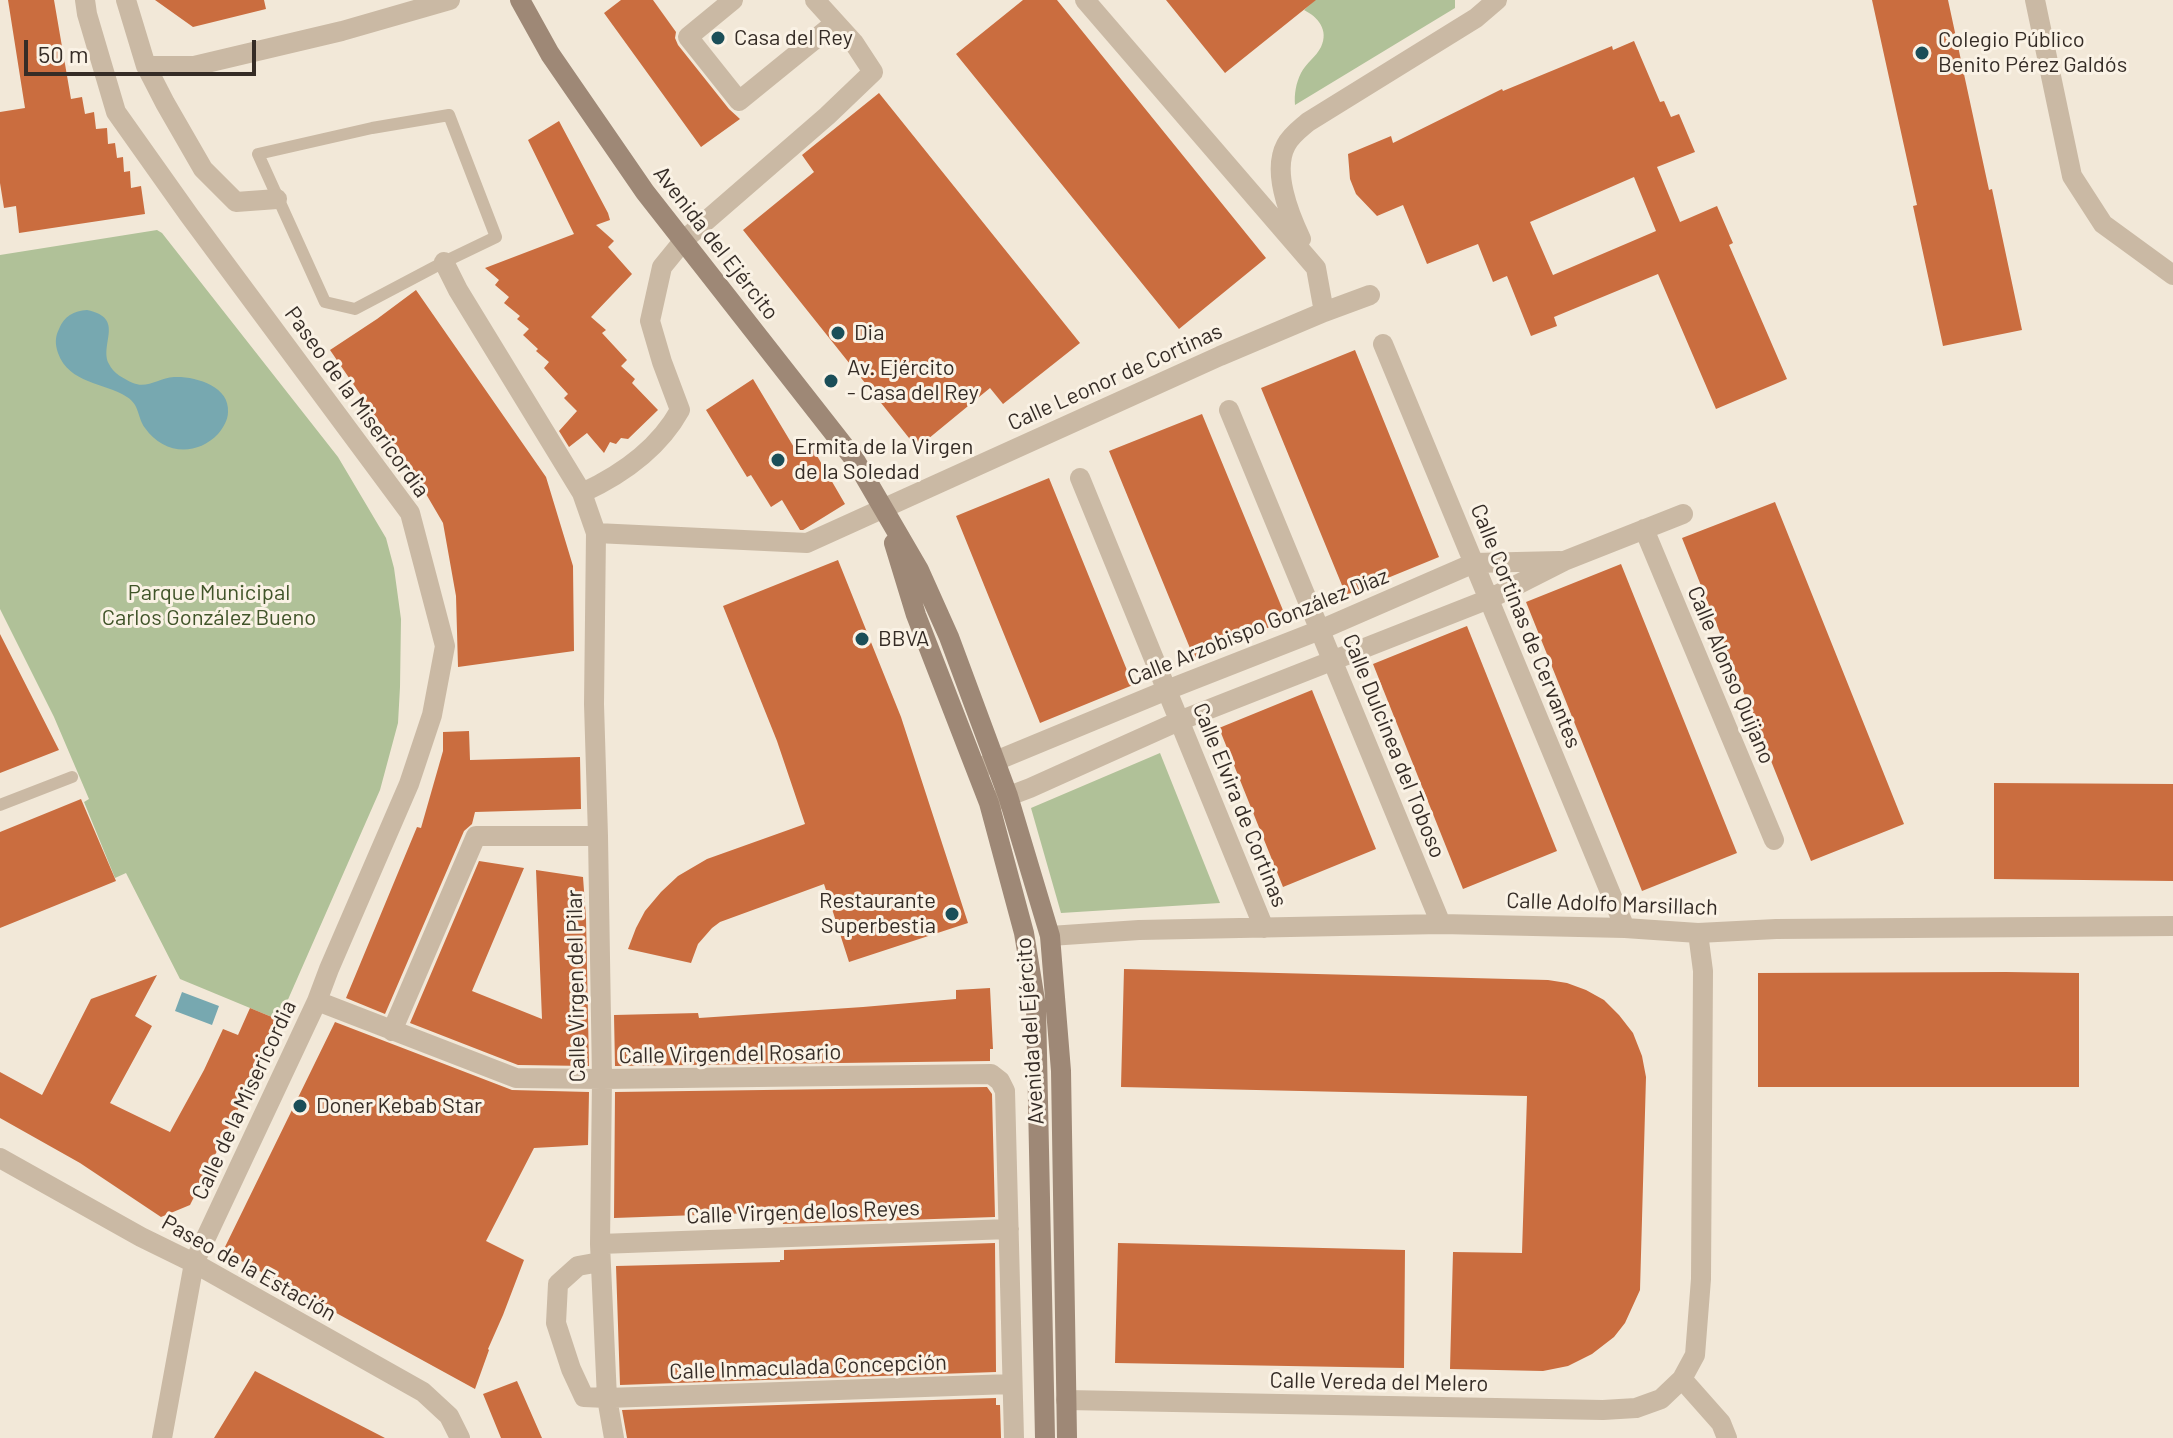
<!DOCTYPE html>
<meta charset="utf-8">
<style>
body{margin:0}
#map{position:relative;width:2173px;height:1438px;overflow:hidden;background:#f2e8d8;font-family:Barlow,sans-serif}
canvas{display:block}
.scale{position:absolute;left:24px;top:40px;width:232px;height:36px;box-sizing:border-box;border:4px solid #352c26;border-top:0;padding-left:10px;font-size:24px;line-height:28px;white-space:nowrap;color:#352c26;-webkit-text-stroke:6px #faf2e5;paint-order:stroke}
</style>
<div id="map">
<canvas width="2173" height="1438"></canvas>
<div class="scale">50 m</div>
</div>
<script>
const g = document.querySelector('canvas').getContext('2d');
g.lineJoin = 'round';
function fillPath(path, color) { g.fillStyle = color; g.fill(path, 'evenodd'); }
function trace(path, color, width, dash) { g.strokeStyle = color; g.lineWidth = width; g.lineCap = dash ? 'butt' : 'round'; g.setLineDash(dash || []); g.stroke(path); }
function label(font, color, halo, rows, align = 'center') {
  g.font = font + ' Barlow,sans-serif'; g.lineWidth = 6; g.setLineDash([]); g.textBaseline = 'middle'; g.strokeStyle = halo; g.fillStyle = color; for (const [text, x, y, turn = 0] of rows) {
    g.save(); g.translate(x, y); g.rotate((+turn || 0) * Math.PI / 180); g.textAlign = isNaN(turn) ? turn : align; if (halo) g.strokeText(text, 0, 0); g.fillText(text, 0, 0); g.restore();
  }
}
const green = new Path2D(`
 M1315,0H1455V8L1295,105C1294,94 1296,83 1301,73C1306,63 1316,57 1321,47C1329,30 1318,17 1304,10Z
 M157,230L162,233L338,457L386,538L394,568L401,619L400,687L398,723L380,790L279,1020L180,979L126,873L115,878L84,802L89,799L54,717L0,609V255Z
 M1160,753L1220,903L1061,913L1031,808Z`);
const water = new Path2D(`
 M87,310C126,318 99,344 109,364C113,373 124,379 133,383C147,389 159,378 174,377C195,376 230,386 228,412C228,420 223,428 218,434C196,457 163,454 145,428C137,417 140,405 127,397C104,382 69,384 58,353C55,344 55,337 59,329C64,316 74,311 87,310Z
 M182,992L219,1006L212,1025L175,1011Z`);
const building = new Path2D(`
 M8,0H54L71,99L82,97L85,114L94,112L96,129L107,128L108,144L115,143L117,158L123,157L124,172L130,171L131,188L141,186L145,214L19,233L16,206L4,208L0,183V112L25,108Z
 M155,0H264L266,9L193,27Z
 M621,0H653L676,32L675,38L678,45L729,109L740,119L701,147L604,13Z
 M1023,0H1057L1266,258L1179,329L956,54Z
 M1166,0H1316L1225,73Z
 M1872,0H1948L1989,190L1992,189L2022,330L1943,346L1913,206L1917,205Z
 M1634,41L1660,102L1664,101L1671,117L1679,114L1695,152L1657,167L1680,222L1717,206L1733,243L1729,245L1787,379L1716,409L1658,274L1554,317L1557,326L1531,336L1507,276L1493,282L1478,244L1427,264L1403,205L1377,216L1356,194L1350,179L1348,154L1391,136L1393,143L1502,89L1503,91L1612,46L1613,50ZM1634,177L1656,231L1553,275L1530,222Z
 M879,93L1080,343L1003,404L990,388L917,448L743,230L814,172L802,155Z
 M559,121L608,213L610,220L596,225L614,241L608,247L632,274L591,317L606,330L602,333L627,360L621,366L635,379L632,383L658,410L628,439L621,438L616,444L610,442L604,453L587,433L569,447L559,431L577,411L564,398L568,394L544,368L549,362L536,351L538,349L523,335L529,329L517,319L520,316L504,303L509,297L495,285L499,280L485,268L574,234L528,140Z
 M416,290L546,477L573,566L574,651L458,667L456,596L443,523L412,470L330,350L377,319Z
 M1355,350L1439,557L1346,595L1261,388Z
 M753,379L795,449L809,442L845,504L803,530H800L782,500L771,507L751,475L747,477L706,410Z
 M1202,414L1287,620L1194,658L1109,451Z
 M1049,478L1133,685L1040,723L956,516Z
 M1775,502L1904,824L1811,861L1682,538Z
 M838,560L901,717L968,923L849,962L824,884L720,922L712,928L698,944L691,963L628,949L636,928L645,911L661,892L678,876L707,859L805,824L777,741L723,606Z
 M1621,564L1737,853L1642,891L1526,602Z
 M1467,626L1557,851L1463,889L1373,664Z
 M0,634L59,750L0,773Z
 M1312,690L1376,849L1283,887L1219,728Z
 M469,731L470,760L580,757L581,809L475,812L472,824L464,831L385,1014L346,998L417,827L421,828L443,751V732Z
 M1994,783L2173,784V881L1994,879Z
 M81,799L116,881L0,928V832Z
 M479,861L524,868L472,991L542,1019L536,870L583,877L586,918L589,1066L518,1065L410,1023Z
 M1124,969L1548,980L1567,983L1586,990L1604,1000L1619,1015L1633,1033L1642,1056L1646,1077L1640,1290L1625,1323L1614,1337L1592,1354L1568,1366L1543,1371L1450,1369L1453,1252L1522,1253L1527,1096L1121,1087Z
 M2006,972L2079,973V1087H1758V973Z
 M157,975L135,1016L152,1026L110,1103L170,1132L204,1070L223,1029L238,1035L250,1008L279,1020L248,1089L190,1205L161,1217L80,1163L0,1118V1072L42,1095L91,999Z
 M990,988L993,1049H990V1061L615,1066L614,1015L698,1013L699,1018L863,1007L956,999V990Z
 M335,1022L512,1090L589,1092L588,1145L534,1148L486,1241L524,1260L503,1315L488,1349L489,1350L475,1389L223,1251Z
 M987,1087L992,1094L995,1217L783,1224L782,1212L614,1218L615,1092Z
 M995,1243L996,1372L620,1385L616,1266L780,1262V1260H784V1250Z
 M1118,1243L1405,1250L1404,1368L1115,1363Z
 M255,1371L385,1438H214Z
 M517,1381L542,1438H501L483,1394Z
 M996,1398V1405H1000L1001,1438H627L622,1410Z`);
const lane = new Path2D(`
 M449,115L496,237L444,262L355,309L325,302L258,154L372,128Z
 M0,805L72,777`);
const street = new Path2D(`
 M85,0L87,14L116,112L189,215L410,513L445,646L432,715L409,784L329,969L317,1001L194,1263L162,1438
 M126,0L146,66L165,103L203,169L236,202L277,199
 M733,0L688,37L739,101L835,23
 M1085,0L1316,268L1324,312
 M2035,0L2072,176L2103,224L2173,275
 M146,66H194L342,31L450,0
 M1301,239C1289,214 1272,171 1286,145C1291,135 1300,129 1308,122L1476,18L1497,0
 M444,262L458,290L582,493L596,533L594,704L598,836L602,1079L600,1244L607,1398L614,1438
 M1383,344L1625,928
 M1229,410L1441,924
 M1080,478L1264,928
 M582,493C621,475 659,448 680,410L662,362L650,321L662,267L684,240L827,116L873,72L854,43L815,0
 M1644,529L1774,840
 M596,533L807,543L1220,356L1324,312L1370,295
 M981,767L1167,690L1320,630L1474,563L1560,561
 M993,802L1030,788L1179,721L1489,599L1564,561L1683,514
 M1050,936L1139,930L1441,924L1625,928L1698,933L1776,929L2173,926
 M317,1001L516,1078L602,1079L991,1074L1000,1081L1005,1091L1014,1438
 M392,1031L476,836H598
 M0,1158L141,1237L194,1263L423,1392L449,1416L460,1438
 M600,1244L1009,1229
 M600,1262L578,1266L558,1284L556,1323L571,1369L584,1397L607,1398L1011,1384
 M1682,1379L1721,1423L1727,1438
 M1066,1400L1603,1410L1636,1408L1661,1399L1682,1379L1695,1355L1701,1279L1703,971L1698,933`);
const secondary = new Path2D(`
 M520,0L550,54L645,192L855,460L919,570L949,637L1008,796L1050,936L1061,1071L1067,1438
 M894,543L916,615L989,803L1024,933L1036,1006L1045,1438`);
const markers = [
 [718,38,8,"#1b4e58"],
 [1922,53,8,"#1b4e58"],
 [838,333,8,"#1b4e58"],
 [831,381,8,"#1b4e58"],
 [778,460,8,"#1b4e58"],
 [862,639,8,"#1b4e58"],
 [952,914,8,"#1b4e58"],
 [300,1106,8,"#1b4e58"]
];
const poiNames = [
 ["Casa del Rey",734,38],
 ["Colegio Público",1938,40],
 ["Benito Pérez Galdós",1938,65],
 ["Dia",854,333],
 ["Av. Ejército",847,368],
 ["- Casa del Rey",847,393],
 ["Ermita de la Virgen",794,447],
 ["de la Soledad",794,472],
 ["BBVA",878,639],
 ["Restaurante",936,901,"right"],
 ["Superbestia",936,926,"right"],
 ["Doner Kebab Star",316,1106]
];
const streetNames = [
 ["Avenida del Ejército",716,243,52],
 ["Calle Leonor de Cortinas",1115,377,-24],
 ["Paseo de la Misericordia",357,402,54],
 ["Calle Cortinas de Cervantes",1526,626,68],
 ["Calle Arzobispo González Díaz",1258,627,-22],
 ["Calle Alonso Quijano",1731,675,67],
 ["Calle Dulcinea del Toboso",1394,746,68],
 ["Calle Elvira de Cortinas",1240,805,68],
 ["Calle Adolfo Marsillach",1612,904,2],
 ["Calle Virgen del Pilar",576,986,-91],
 ["Avenida del Ejército",1030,1031,-94],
 ["Calle Virgen del Rosario",730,1054,-1],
 ["Calle de la Misericordia",244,1100,-65],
 ["Calle Virgen de los Reyes",803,1212,-2],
 ["Paseo de la Estación",249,1268,29],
 ["Calle Inmaculada Concepción",808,1367,-2],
 ["Calle Vereda del Melero",1379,1382,1]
];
const parkNames = [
 ["Parque Municipal",209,593],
 ["Carlos González Bueno",209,618]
];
fillPath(green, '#b0c198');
fillPath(water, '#77a8b0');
fillPath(building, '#ca6d3f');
trace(lane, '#cab9a4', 12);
trace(street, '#cab9a4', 20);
trace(secondary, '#9e8876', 20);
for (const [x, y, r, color] of markers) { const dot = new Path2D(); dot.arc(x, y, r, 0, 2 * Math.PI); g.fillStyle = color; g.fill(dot); trace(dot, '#faf2e5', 3); }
label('22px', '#352c26', '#faf2e5', poiNames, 'left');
label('22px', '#352c26', '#faf2e5', streetNames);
label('22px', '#405429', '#faf2e5', parkNames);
</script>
